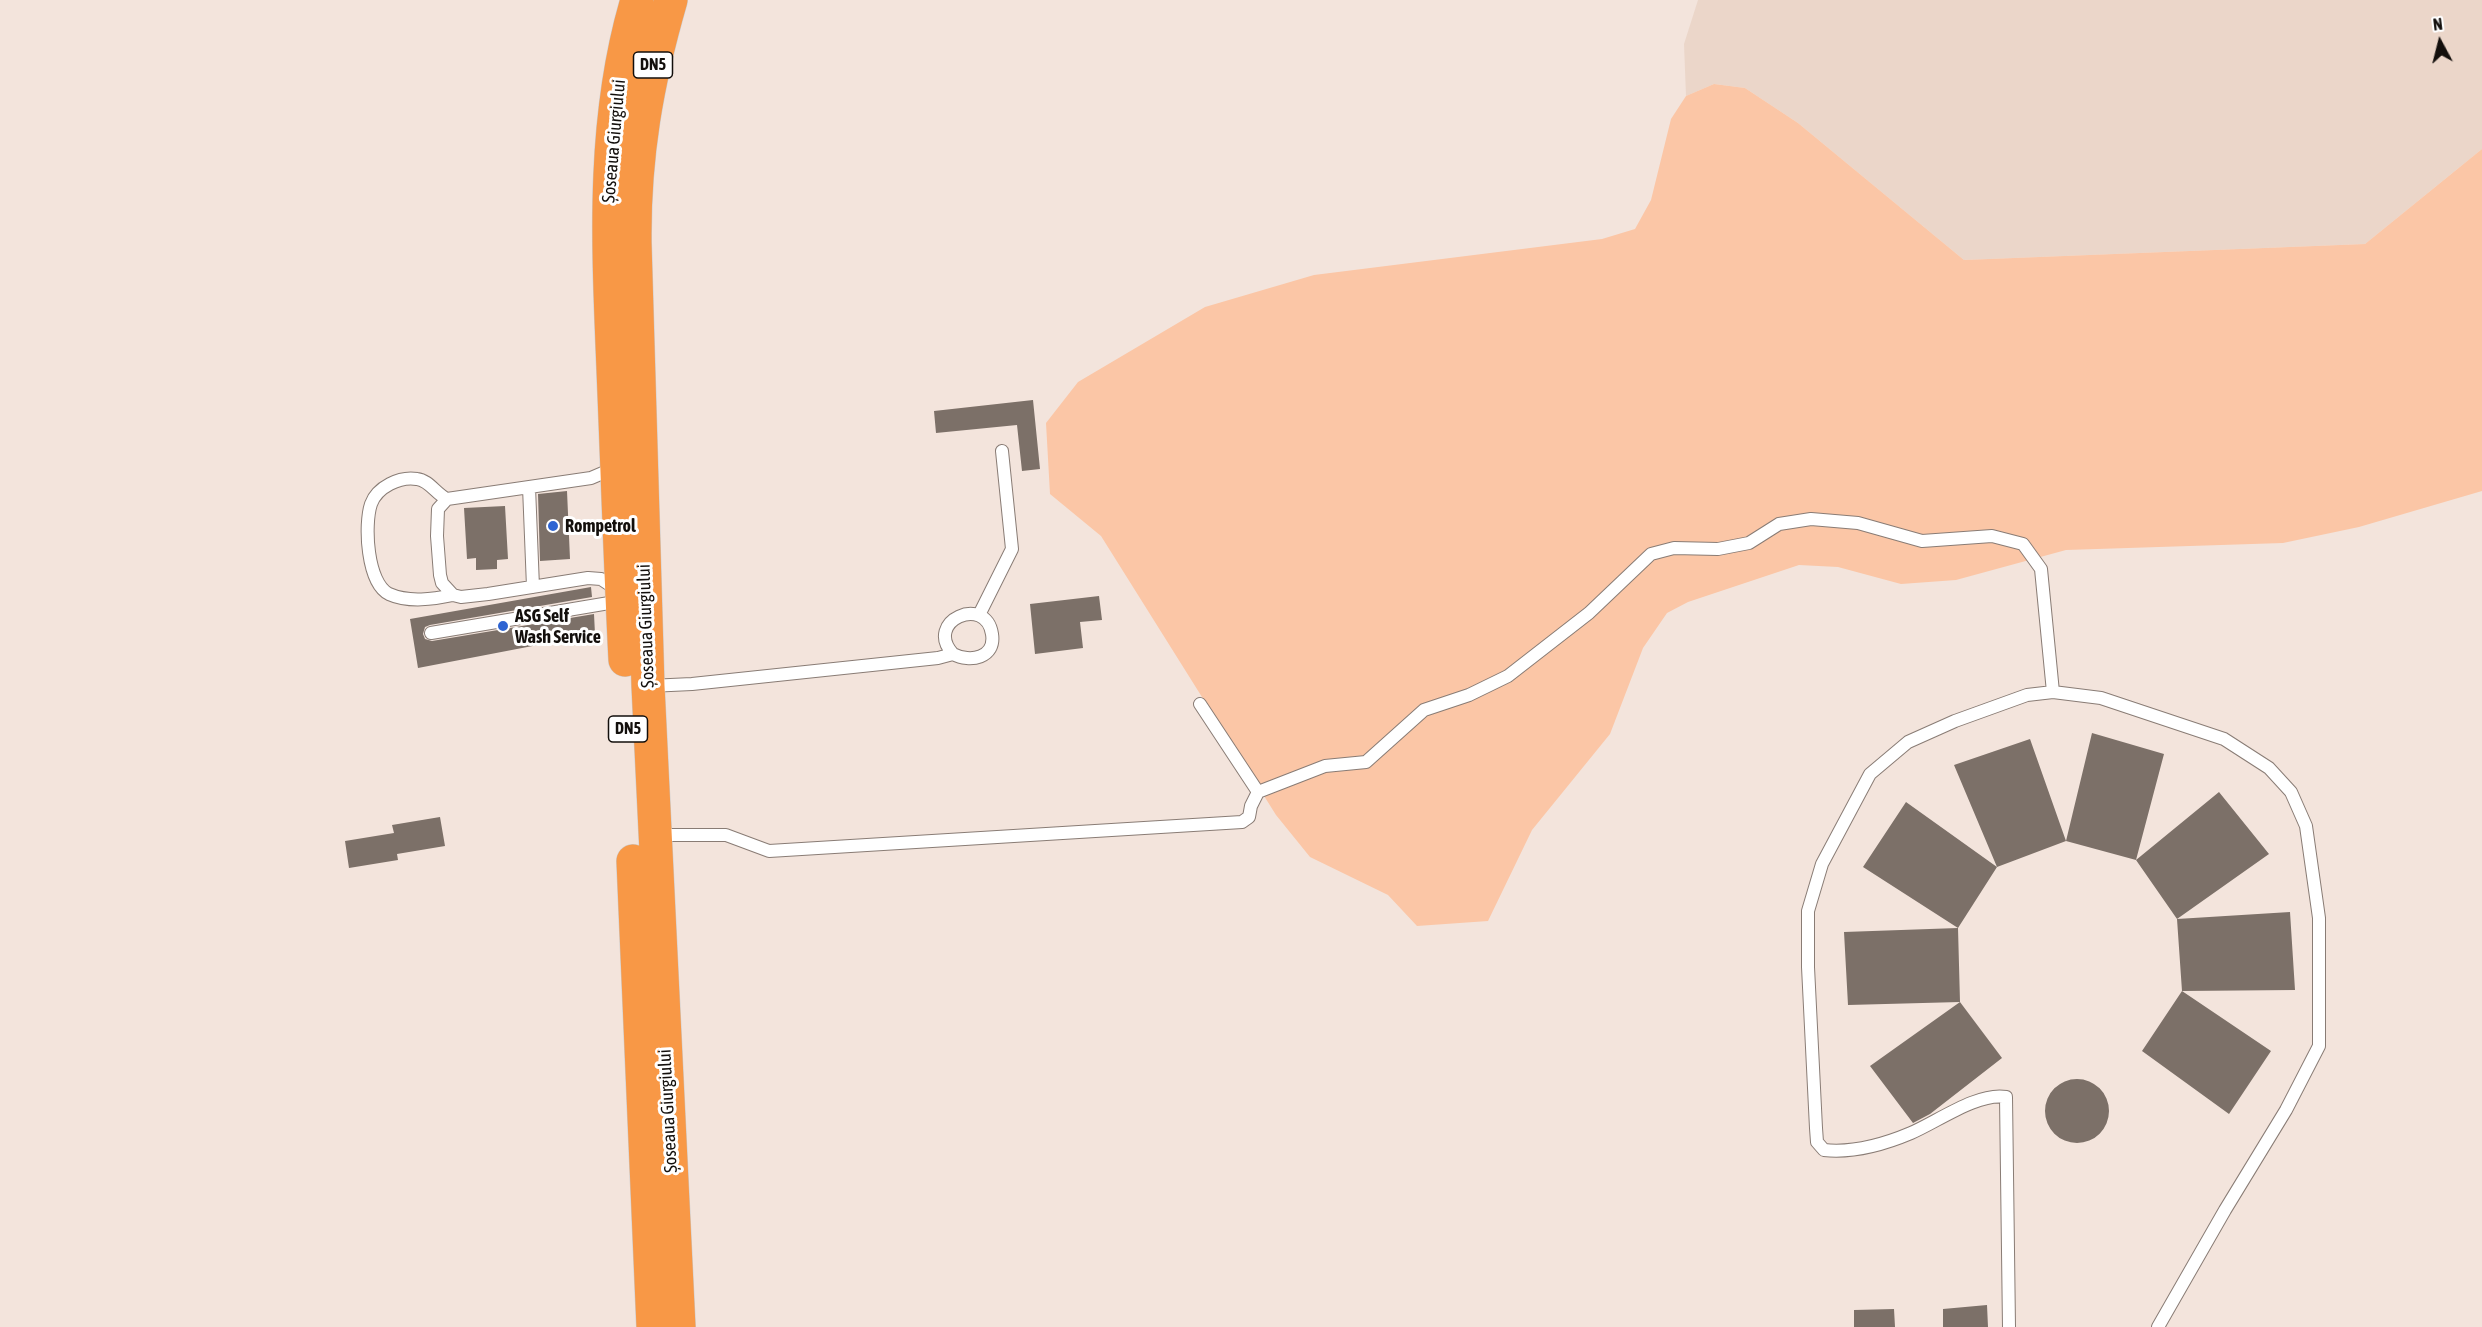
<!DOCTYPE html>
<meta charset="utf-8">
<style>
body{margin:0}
#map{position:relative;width:2482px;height:1327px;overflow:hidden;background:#f3e4dc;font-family:"Asap Condensed",sans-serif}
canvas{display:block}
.north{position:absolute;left:2410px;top:12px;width:60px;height:60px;-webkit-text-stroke:4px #fff;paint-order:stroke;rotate:353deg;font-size:16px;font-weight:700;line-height:24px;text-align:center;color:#130f0c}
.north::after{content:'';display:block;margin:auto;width:21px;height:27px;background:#130f0c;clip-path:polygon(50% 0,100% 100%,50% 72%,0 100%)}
</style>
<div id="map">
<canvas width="2482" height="1327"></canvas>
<div class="north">N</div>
</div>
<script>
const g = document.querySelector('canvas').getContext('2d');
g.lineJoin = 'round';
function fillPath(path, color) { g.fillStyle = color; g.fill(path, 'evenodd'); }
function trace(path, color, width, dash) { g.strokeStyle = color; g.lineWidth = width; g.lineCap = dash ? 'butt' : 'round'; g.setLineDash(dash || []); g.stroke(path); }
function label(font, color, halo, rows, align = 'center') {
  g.font = font + ' "Asap Condensed",sans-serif'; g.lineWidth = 6; g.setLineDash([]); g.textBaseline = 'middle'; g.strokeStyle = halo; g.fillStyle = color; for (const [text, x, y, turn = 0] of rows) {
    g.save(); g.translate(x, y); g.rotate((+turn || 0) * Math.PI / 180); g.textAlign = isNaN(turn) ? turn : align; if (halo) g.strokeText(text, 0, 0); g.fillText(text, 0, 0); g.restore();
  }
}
const built = new Path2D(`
 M1698,0H2482V149L2365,244L1964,260L1798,123L1745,88L1714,84L1686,96L1684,44Z`);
const green = new Path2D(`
 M1714,84L1745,88L1798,123L1964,260L2365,244L2482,149V491L2359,527L2283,543L2066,550L1956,580L1901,584L1838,567L1799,565L1688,602L1667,613L1643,648L1610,734L1532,830L1488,921L1417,926L1388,895L1310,857L1276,815L1101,536L1050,494L1046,423L1078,382L1205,307L1314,275L1602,239L1635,229L1651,200L1671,119L1686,96Z`);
const building = new Path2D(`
 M1033,400L1040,469L1022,471L1017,425L936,433L934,411Z
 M567,491L570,559L540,561L538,494Z
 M505,506L508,559L497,560V569L476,570V558L467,559L464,508Z
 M591,587L592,597L430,625L425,627L423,634L425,639L432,641L594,614L595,634L418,668L410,619Z
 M1099,596L1102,620L1080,622L1083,648L1035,654L1030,604Z
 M2092,733L2164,754L2136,860L2066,841Z
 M2030,739L2066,841L1997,867L1954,765Z
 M2219,792L2269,854L2177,919L2136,860Z
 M1906,802L1997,867L1958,928L1863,867Z
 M440,817L445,846L397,854L398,860L349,868L345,841L394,833L392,825Z
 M2290,912L2295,990L2182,991L2177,919Z
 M1958,928L1960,1002L1848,1005L1844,932Z
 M2182,991L2271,1051L2229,1114L2142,1051Z
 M1960,1002L2002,1058L1930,1114L1913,1123L1870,1066Z
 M2045 1111a32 32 0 1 1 64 0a32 32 0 1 1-64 0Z
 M1987,1305L1988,1327H1943V1309Z
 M1894,1309L1895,1327H1854V1310Z`);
const service = new Path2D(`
 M613,465L605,472L591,478L447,499L438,509L437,536L440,575L442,583L453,595L461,597L488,594L588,578L601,579L616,589
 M529,487L533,587
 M447,499C436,494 429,480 417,479C400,476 377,487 371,504C364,525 367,583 389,594C409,603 434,599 453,595
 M979,615L1012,549L1002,451
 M431,633L621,601
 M649,686L692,684L938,658L953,654C970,663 996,658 992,634C986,594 923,621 953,654
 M1200,704L1258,792
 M656,835H726L769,851L1242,822L1249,817L1251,806L1258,792L1325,766L1366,762L1424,710L1469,695L1508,676L1589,613L1651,554L1674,548L1718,549L1749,543L1779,524L1811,519L1858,523L1922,541L1992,536L2023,544L2041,569L2053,692
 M2009,1327L2006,1097C1978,1092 1937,1122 1911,1133C1885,1144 1852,1153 1824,1150L1817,1142L1816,1128L1808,967V911L1822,864L1870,774L1908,742L1955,721L2027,695L2053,692L2101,698L2224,739L2269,768L2291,792L2306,826L2319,918V1046L2286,1110L2225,1210L2158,1327`);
const trunk = new Path2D(`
 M671,0C647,83 634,156 635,243L648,686L679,1327
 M625,660C620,563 617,466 613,369C608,245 601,121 637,0
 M633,861L653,1327`);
const markers = [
 [553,526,6,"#2e64d2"],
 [503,626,6,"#2e64d2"]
];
const shields = [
 [653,65,39],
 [628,729,39]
];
const shieldNames = [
 ["DN5",653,65],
 ["DN5",628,729]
];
const streetNames = [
 ["Șoseaua Giurgiului",614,141,-85],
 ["Șoseaua Giurgiului",646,626,-92],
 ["Șoseaua Giurgiului",668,1111,-93]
];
const poiNames = [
 ["Rompetrol",565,526],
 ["ASG Self",515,616],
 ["Wash Service",515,637]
];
fillPath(built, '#ebd6c9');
fillPath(green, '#fbc6a6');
fillPath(building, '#7c7068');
trace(service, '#897c75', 14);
trace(trunk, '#cbcaca', 34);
trace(service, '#fff', 12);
trace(trunk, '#f89846', 33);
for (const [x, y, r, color] of markers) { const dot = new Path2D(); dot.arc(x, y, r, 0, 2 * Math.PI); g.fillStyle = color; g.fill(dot); trace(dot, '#fff', 2); }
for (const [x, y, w] of shields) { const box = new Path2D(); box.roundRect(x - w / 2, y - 13, w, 26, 4.5); g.fillStyle = '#fff'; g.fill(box); trace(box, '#130f0c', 1.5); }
label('bold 16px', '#130f0c', null, shieldNames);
label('18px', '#130f0c', '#fff', streetNames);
label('bold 18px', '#130f0c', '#fff', poiNames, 'left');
</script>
